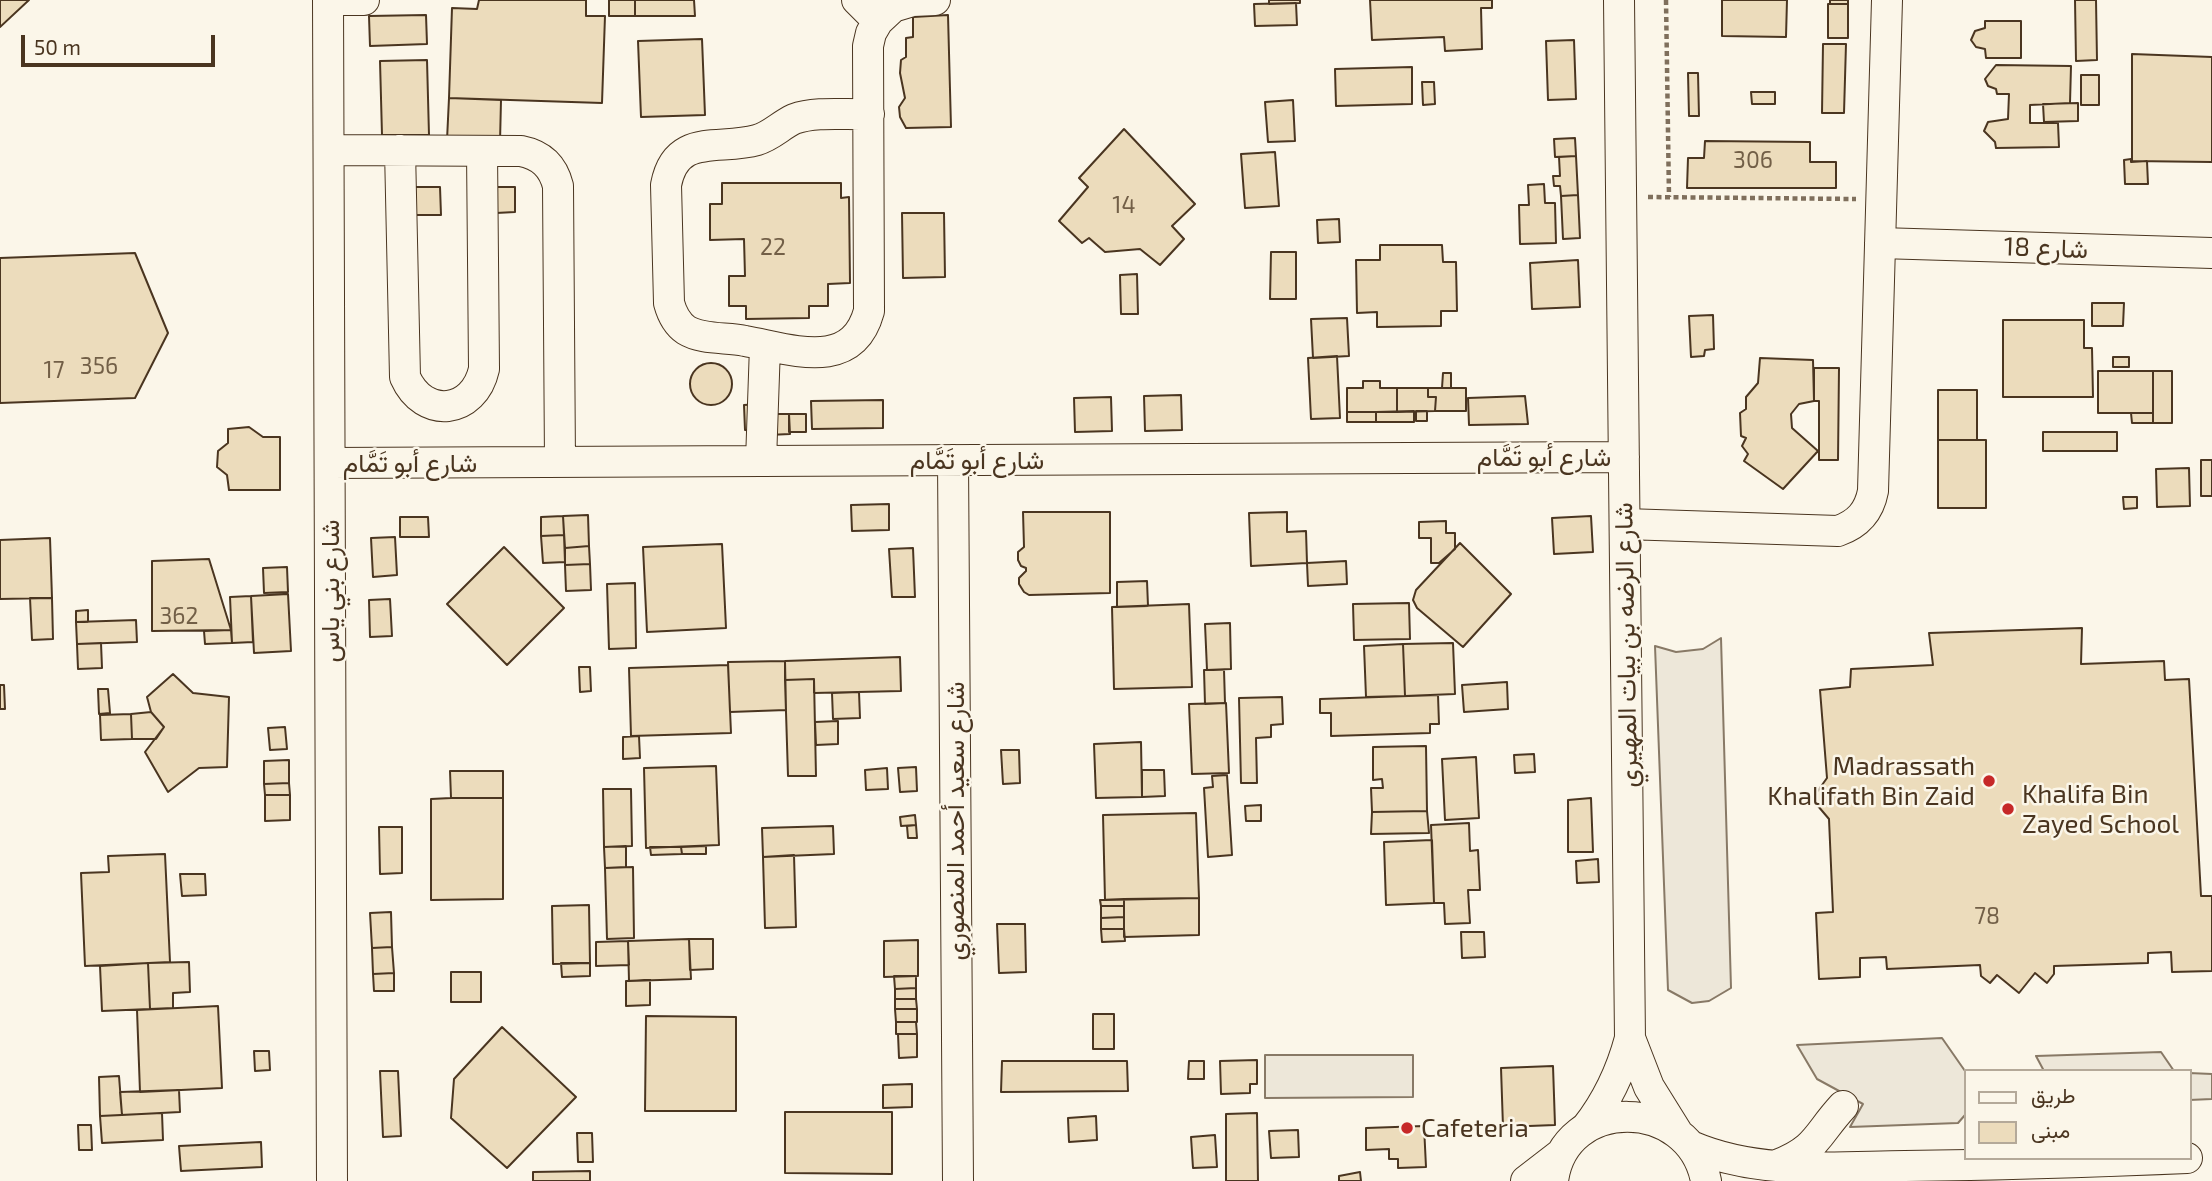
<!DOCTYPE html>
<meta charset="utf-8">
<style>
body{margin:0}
#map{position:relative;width:2212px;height:1181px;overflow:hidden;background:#fbf6e9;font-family:"Exo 2",Vazirmatn,sans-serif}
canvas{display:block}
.legend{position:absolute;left:1964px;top:1069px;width:228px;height:91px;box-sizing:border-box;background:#fbf6e9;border:2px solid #b4a999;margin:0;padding:9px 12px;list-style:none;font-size:21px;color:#4a3520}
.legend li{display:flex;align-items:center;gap:14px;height:35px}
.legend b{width:35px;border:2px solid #b4a999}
.scale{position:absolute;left:21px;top:35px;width:194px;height:32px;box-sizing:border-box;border:4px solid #4a3520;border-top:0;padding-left:9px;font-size:21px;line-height:24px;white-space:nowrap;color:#4a3520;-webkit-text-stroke:5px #fbf6e9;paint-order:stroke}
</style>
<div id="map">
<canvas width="2212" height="1181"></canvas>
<ul class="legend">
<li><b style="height:9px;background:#fbf6e9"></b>طريق</li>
<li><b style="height:19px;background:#ecdcbc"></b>مبنى</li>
</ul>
<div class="scale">50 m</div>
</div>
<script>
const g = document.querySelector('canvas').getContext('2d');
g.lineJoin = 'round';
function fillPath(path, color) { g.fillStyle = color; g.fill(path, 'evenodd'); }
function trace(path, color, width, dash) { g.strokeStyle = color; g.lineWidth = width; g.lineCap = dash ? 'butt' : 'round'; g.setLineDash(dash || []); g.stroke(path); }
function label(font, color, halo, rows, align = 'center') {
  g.font = font + ' "Exo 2",Vazirmatn,sans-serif'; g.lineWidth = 5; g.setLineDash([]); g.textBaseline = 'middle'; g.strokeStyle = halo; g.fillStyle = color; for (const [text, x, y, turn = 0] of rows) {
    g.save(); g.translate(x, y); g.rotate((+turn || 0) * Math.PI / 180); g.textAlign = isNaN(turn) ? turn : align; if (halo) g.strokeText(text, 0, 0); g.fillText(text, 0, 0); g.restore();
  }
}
const parking = new Path2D(`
 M1721,638L1731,988L1709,1001L1692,1003L1668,990L1655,646L1676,652L1703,649Z
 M1942,1038L1965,1071V1115L1958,1123L1850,1127L1863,1104L1817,1079L1797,1045Z
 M2161,1052L2174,1071H2044L2036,1056Z
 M1265,1055H1413V1097L1265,1098Z
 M2189,1073L2212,1074V1099L2189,1100Z`);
const building = new Path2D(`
 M0,0H29L0,27Z
 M479,0H586V16H605L602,103L449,98L452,8L477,9Z
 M609,0H635V16H609Z
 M635,0H694L695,16H635Z
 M1269,0H1300V3L1269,4Z
 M1370,0H1492V8H1481L1482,49L1445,51L1444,37L1372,40Z
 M1722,0H1787L1786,37L1722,36Z
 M1830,0H1848V4H1830Z
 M2075,0H2096L2097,60L2076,61Z
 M1296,3L1297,25L1255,26L1254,4Z
 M1828,4H1848V38H1828Z
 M426,15L427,44L370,46L369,16Z
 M948,15L951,127L906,128L900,117L899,107L905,98L900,73L901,60L906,57V38L913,37V17Z
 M1985,21H2021V58H1986L1985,49L1976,47L1971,40L1975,31L1985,28Z
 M702,39L705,115L641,117L638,41Z
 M1574,40L1576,99L1548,100L1546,41Z
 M1823,44H1846L1844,113H1822Z
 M2132,54L2212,57V162L2132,161Z
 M427,60L429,135H382L380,61Z
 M1996,65L2071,66L2070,103L2030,105V123H2058L2059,147L1996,148L1995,142L1984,131L1988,122L2008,119L2009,94H1997L1996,89L1988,86L1985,79Z
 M1412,67V104L1336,106L1335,69Z
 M1688,73H1698L1699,116H1689Z
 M2081,75H2099V105H2081Z
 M1422,82H1434L1435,104L1423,105Z
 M1751,92H1775V104H1752Z
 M449,98L501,100L500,142L447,140Z
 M1293,100L1295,141L1268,142L1265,102Z
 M2078,103V121L2044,122L2043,104Z
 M1124,129L1195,204L1172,226L1184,239L1160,265L1140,249L1105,252L1089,238L1082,243L1059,221L1088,187L1079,178Z
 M1575,138L1576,156L1555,157L1554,139Z
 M1705,141L1810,142V162H1836V188H1687L1688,158H1704Z
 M1275,152L1279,206L1245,208L1241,154Z
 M1576,156L1578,195L1561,196L1560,186H1554L1553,176H1560L1559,157Z
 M2131,159V162L2147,161L2148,184H2125L2124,160Z
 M722,183H841V198L849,197L850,283L828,284V306H809V318L746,319V306H729V276H745L744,239L710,240V204H722Z
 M1544,184L1545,203H1555L1556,243L1520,244L1519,205H1529L1528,185Z
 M415,187H440L441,215H416Z
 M495,187H515V212L496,213Z
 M1578,195L1580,238L1563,239L1561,196Z
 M902,213H944L945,277L903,278Z
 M1339,219L1340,242L1318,243L1317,220Z
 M1380,245H1442L1443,262H1456L1457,311H1441V326L1377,327V312L1357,313L1356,260H1380Z
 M1271,252H1296V299H1270Z
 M135,253L168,333L135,398L0,403V258Z
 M1578,260L1580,307L1532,309L1530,263Z
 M1137,274L1138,314H1121L1120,275Z
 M2092,303H2124L2123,326H2092Z
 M1713,315L1714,349L1705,350L1704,356L1691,357L1689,316Z
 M1347,318L1349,356L1313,358L1311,319Z
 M2003,320H2084V348H2092L2093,397H2003Z
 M1337,356L1340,418L1311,419L1308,358Z
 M2113,357H2129V367H2113Z
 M1760,358L1813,360L1814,401L1799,404L1791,414L1792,428L1818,451L1783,489L1744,461L1748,454L1742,446L1746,438L1741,436L1740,413L1746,409V397L1758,383Z
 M690 384a21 21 0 1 1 42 0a21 21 0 1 1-42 0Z
 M1814,368H1839L1838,460H1819V401H1814Z
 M2098,371H2153V413H2098Z
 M2153,371H2172V423H2153Z
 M1443,373H1451V388H1442Z
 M1363,381H1380V388H1397V412H1347V388H1363Z
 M1397,388H1428V397H1436L1435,411L1397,412Z
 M1428,388H1466V411H1435L1436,397H1428Z
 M1938,390H1977V440H1938Z
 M1181,395L1182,430L1145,431L1144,396Z
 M1525,396L1528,424L1469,425L1468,398Z
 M1111,397L1112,431L1075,432L1074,398Z
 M883,400V428L812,429L811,401Z
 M759,404L760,431L745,430L744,405Z
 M1414,411V422H1376V412Z
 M1416,411H1427V421H1416Z
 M1347,412H1376V422H1347Z
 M2131,413H2153V423H2132Z
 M767,414H789L790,434L768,435Z
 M789,414H806V432H789Z
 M249,427L263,437H280V490H229L227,475L217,467L218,451L228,443V429Z
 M2043,432H2117V451H2043Z
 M1938,440H1986V508H1938Z
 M2201,460H2212V496H2201Z
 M2189,468L2190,506L2157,507L2156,469Z
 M2123,497H2137V508L2124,509Z
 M889,504V530L852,531L851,505Z
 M1023,512H1110V593L1029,595L1024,592L1019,584V578L1026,571V568L1021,566L1018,560V552L1024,547Z
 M1287,512V532L1306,531L1307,563L1251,566L1249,513Z
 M588,515L589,546L565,548L563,516Z
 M563,516L564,535L541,536V517Z
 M1591,516L1593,552L1554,554L1552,518Z
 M400,517H428L429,537H400Z
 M1446,521V533H1455V549L1439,563H1431V538H1419V522Z
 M564,535L565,562L543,563L541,536Z
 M395,537L397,575L373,577L371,538Z
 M50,538L52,598L0,599V540Z
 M1460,543L1511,594L1463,647L1417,608L1413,600L1416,590Z
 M722,544L726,628L647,632L643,547Z
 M589,546L590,564L565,565V548Z
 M504,547L564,608L507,665L447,604Z
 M913,548L915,597H892L889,549Z
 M209,559L231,630L152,631V561Z
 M1346,561L1347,584L1308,586L1307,563Z
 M590,564L591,590L566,591L565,565Z
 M287,567L288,592L264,593L263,568Z
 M1147,581L1148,606L1117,607V582Z
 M635,583L636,648L609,649L607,584Z
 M288,594L291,651L254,653L251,596Z
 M251,596L253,642L232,643L230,597Z
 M30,598H52L53,639L32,640Z
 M390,599L392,636L370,637L369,600Z
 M1409,603L1410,639L1354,640L1353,604Z
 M1189,604L1192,687L1114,689L1112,607Z
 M88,610V622H76V611Z
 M136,620L137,642L77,644L76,622Z
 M1230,623L1231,669L1207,670L1205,624Z
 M2082,628L2081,664L2164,661L2165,680L2189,679L2201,896H2212V971L2172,972L2171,952L2148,953V963L2054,966V974L2047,983L2035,973L2019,993L1997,975L1990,983L1981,976L1980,965L1887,969L1886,957L1860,958V977L1819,979L1816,913L1833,912L1829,819L1812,799L1827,778L1820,690L1850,687L1851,669L1933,665L1929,633Z
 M231,630L232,643L205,644L204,631Z
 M101,643L102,668L78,669L77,644Z
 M1453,643L1455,694L1405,696L1403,644Z
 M1403,644L1405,696L1366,697L1364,646Z
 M900,657L901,691L814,693V679L785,680V661Z
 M785,661L786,710L730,712L728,662Z
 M728,665L731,733L631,736L629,668Z
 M579,667H590L591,691L580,692Z
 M1204,670H1224L1225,703L1205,704Z
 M173,674L193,693L229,697L227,767L199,768L168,792L145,752L164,727L151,712L147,697Z
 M814,679L816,776H788L785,680Z
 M1507,682L1508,709L1464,712L1462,685Z
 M0,685H4L5,709H0Z
 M98,689H108L110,713L99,714Z
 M859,692L860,718L833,719L832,693Z
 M1438,695L1439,724H1430V733L1331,736V713H1320V699Z
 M1282,697L1283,724L1271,725V737L1256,738L1257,783H1241L1239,698Z
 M1226,703L1229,773L1192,774L1189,704Z
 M151,712L164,727L156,739H132L131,714Z
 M131,714L132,739L101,740L100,715Z
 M838,721V744L816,745L815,722Z
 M285,727L287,749L270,750L268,728Z
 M639,736L640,758L623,759V737Z
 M1141,742L1142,797L1096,798L1094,744Z
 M1426,746L1427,811L1372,812L1371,788H1383L1382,779L1373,780V747Z
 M1001,750H1019L1020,783L1003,784Z
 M1534,754L1535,772L1515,773L1514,755Z
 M1476,757L1479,818L1445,820L1442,759Z
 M289,760V783L264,784V761Z
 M716,766L719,845L646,848L644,768Z
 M916,767L917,791L900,792L898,768Z
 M887,768L888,789L866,790L865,770Z
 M1142,770H1164L1165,796L1142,797Z
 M450,771H503V798H451Z
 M1227,775L1232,855L1208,857L1204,788L1213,787L1212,776Z
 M289,783L290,795H265L264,784Z
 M603,789H631L632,846L604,847Z
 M265,795H290V820L265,821Z
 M451,798H503V899L431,900V799Z
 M1591,798L1593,852H1568V800Z
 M1261,805V821H1246L1245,806Z
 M1427,811L1429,833L1371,834L1372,812Z
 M1196,813L1199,898L1105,900L1103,815Z
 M915,815L916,825L901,826L900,817Z
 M1469,823L1470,851L1478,850L1480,890H1468L1470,923L1445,924L1444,903H1434L1431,825Z
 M916,825L917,838H908L907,826Z
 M833,826L834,854L763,857L762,828Z
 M379,827H402V873L380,874Z
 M1432,840L1434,903L1386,905L1384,842Z
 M626,846V867L605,868L604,847Z
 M706,846V854H682L681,847Z
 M650,847H681L682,854L651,855Z
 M165,854L170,962L85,966L81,873L109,872L108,856Z
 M794,855L796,927L765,928L763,857Z
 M1598,859L1599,882L1577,883L1576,861Z
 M633,867L634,938L607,939L605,868Z
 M180,874H205L206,895L182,896Z
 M1199,898V935L1124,937V899Z
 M1124,899V906H1101L1100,900Z
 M589,905L590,963L553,964L552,906Z
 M1101,906H1124V917L1101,918Z
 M391,912L392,947L372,948L370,913Z
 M1124,917V929H1101V918Z
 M997,924H1025L1026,972L999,973Z
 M1101,929H1124L1125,941L1102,942Z
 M1461,932H1484L1485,957L1462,958Z
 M689,939H713V969L690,970Z
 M689,939L691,979L629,981L628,941Z
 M918,940V976L884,977V941Z
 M628,941L629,965L596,966V942Z
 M392,947L394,973L373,974L372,948Z
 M189,962L190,992L173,993V1008L150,1009L148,963Z
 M148,963L150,1009L102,1011L100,966Z
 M561,963H590V976L562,977Z
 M451,972H481V1002H451Z
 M394,973V991H374L373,974Z
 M894,976H916V988L895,989Z
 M650,980V1005L626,1006V981Z
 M916,988V999H895V989Z
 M895,999H916L917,1009H895Z
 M218,1006L222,1088L140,1092L137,1010Z
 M895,1009H917V1022H896Z
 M1093,1014H1114V1049H1093Z
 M646,1016L736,1017V1111H645Z
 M896,1022H916L917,1034H896Z
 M502,1027L576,1097L507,1168L451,1118L454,1079Z
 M898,1034H917V1057L899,1058Z
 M254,1051H269L270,1070L255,1071Z
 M1257,1060V1084H1250V1093L1221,1094L1220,1061Z
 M1002,1061H1127L1128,1091L1001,1092Z
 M1189,1061H1204V1079H1188Z
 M1553,1066L1555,1125L1503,1127L1501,1068Z
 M380,1071H398L401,1136L383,1137Z
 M119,1076L122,1115L100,1116L99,1077Z
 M912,1084V1107L883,1108V1085Z
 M179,1090L180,1112L122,1115L120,1092Z
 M785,1112H892V1174L785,1173Z
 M162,1113L163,1140L102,1143L100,1116Z
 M1257,1113L1258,1181H1226V1114Z
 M1096,1116L1097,1140L1069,1142L1068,1118Z
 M78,1125H91L92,1150H79Z
 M1424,1126L1426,1167L1398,1168V1159H1389V1149L1366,1150V1128Z
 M1298,1130L1299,1157L1271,1158L1269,1131Z
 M577,1133H592L593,1162H578Z
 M1215,1135L1217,1167L1193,1168L1191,1137Z
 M261,1142L262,1167L181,1171L179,1146Z
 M590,1171V1181H533V1172Z
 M1360,1172L1361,1181H1339V1176Z`);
const path = new Path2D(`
 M1666,0L1669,197
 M1648,197L1856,199`);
const minor = new Path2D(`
 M328,0L332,1181
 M328,0H364
 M857,0L878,21
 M869,114C846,115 816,111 794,119C781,125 771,136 757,140C719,151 676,132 666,185L669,303C672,314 676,323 686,330C702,340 727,337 745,341C791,349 852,373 869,311L868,46L871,33L878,21L893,7L913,1L935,0
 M329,150L521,151C541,155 553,166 558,186L560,462
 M400,150L405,377C424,420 474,414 484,369L482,151
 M1880,243L2212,253
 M953,460L958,1181
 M761,461L765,346
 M330,463L1624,457
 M1625,524L1838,531C1858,524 1869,512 1873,491L1887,0
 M1630,1038L1649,1087L1677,1132
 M1586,1128C1608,1100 1621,1072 1630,1038L1619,0
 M1691,1146C1758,1175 1833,1167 1905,1166C1999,1165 2093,1162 2187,1158
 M1777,1165C1818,1149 1816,1135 1843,1106
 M1526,1181L1561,1154
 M1553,1181C1564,1095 1690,1096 1706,1181`);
const markers = [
 [1989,781,7,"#c62828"],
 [2008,809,7,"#c62828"],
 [1407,1128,7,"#c62828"]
];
const numberNames = [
 ["306",1753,160],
 ["14",1124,205],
 ["22",773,247],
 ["356",99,366],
 ["17",54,370],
 ["362",179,616],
 ["78",1987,916]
];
const streetNames = [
 ["شارع 18",2046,248,2],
 ["شارع أبو تَمَّام",1544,457],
 ["شارع أبو تَمَّام",977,460],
 ["شارع أبو تَمَّام",410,463],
 ["شارع بني ياس",330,591,-90],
 ["شارع الرضه بن بيات المهيري",1626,645,-91],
 ["شارع سعيد أحمد المنصوري",955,821,-90]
];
const poiNames = [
 ["Madrassath",1975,766,"right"],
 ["Khalifath Bin Zaid",1975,796,"right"],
 ["Khalifa Bin",2022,794],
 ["Zayed School",2022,824],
 ["Cafeteria",1421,1128]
];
fillPath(parking, '#ede7d9');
trace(parking, '#887966', 2);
fillPath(building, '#ecdcbc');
trace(building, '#4a3520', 2);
trace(minor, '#4a3520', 32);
trace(path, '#7f6f5c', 4.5, [5, 3.5]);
trace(minor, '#fbf6e9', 30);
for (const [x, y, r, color] of markers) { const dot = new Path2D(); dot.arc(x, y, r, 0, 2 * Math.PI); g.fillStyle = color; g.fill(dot); trace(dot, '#fbf6e9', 2.5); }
label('23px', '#725f47', null, numberNames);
label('26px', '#4a3520', '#fbf6e9', streetNames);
label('26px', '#4a3520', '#fbf6e9', poiNames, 'left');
</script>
